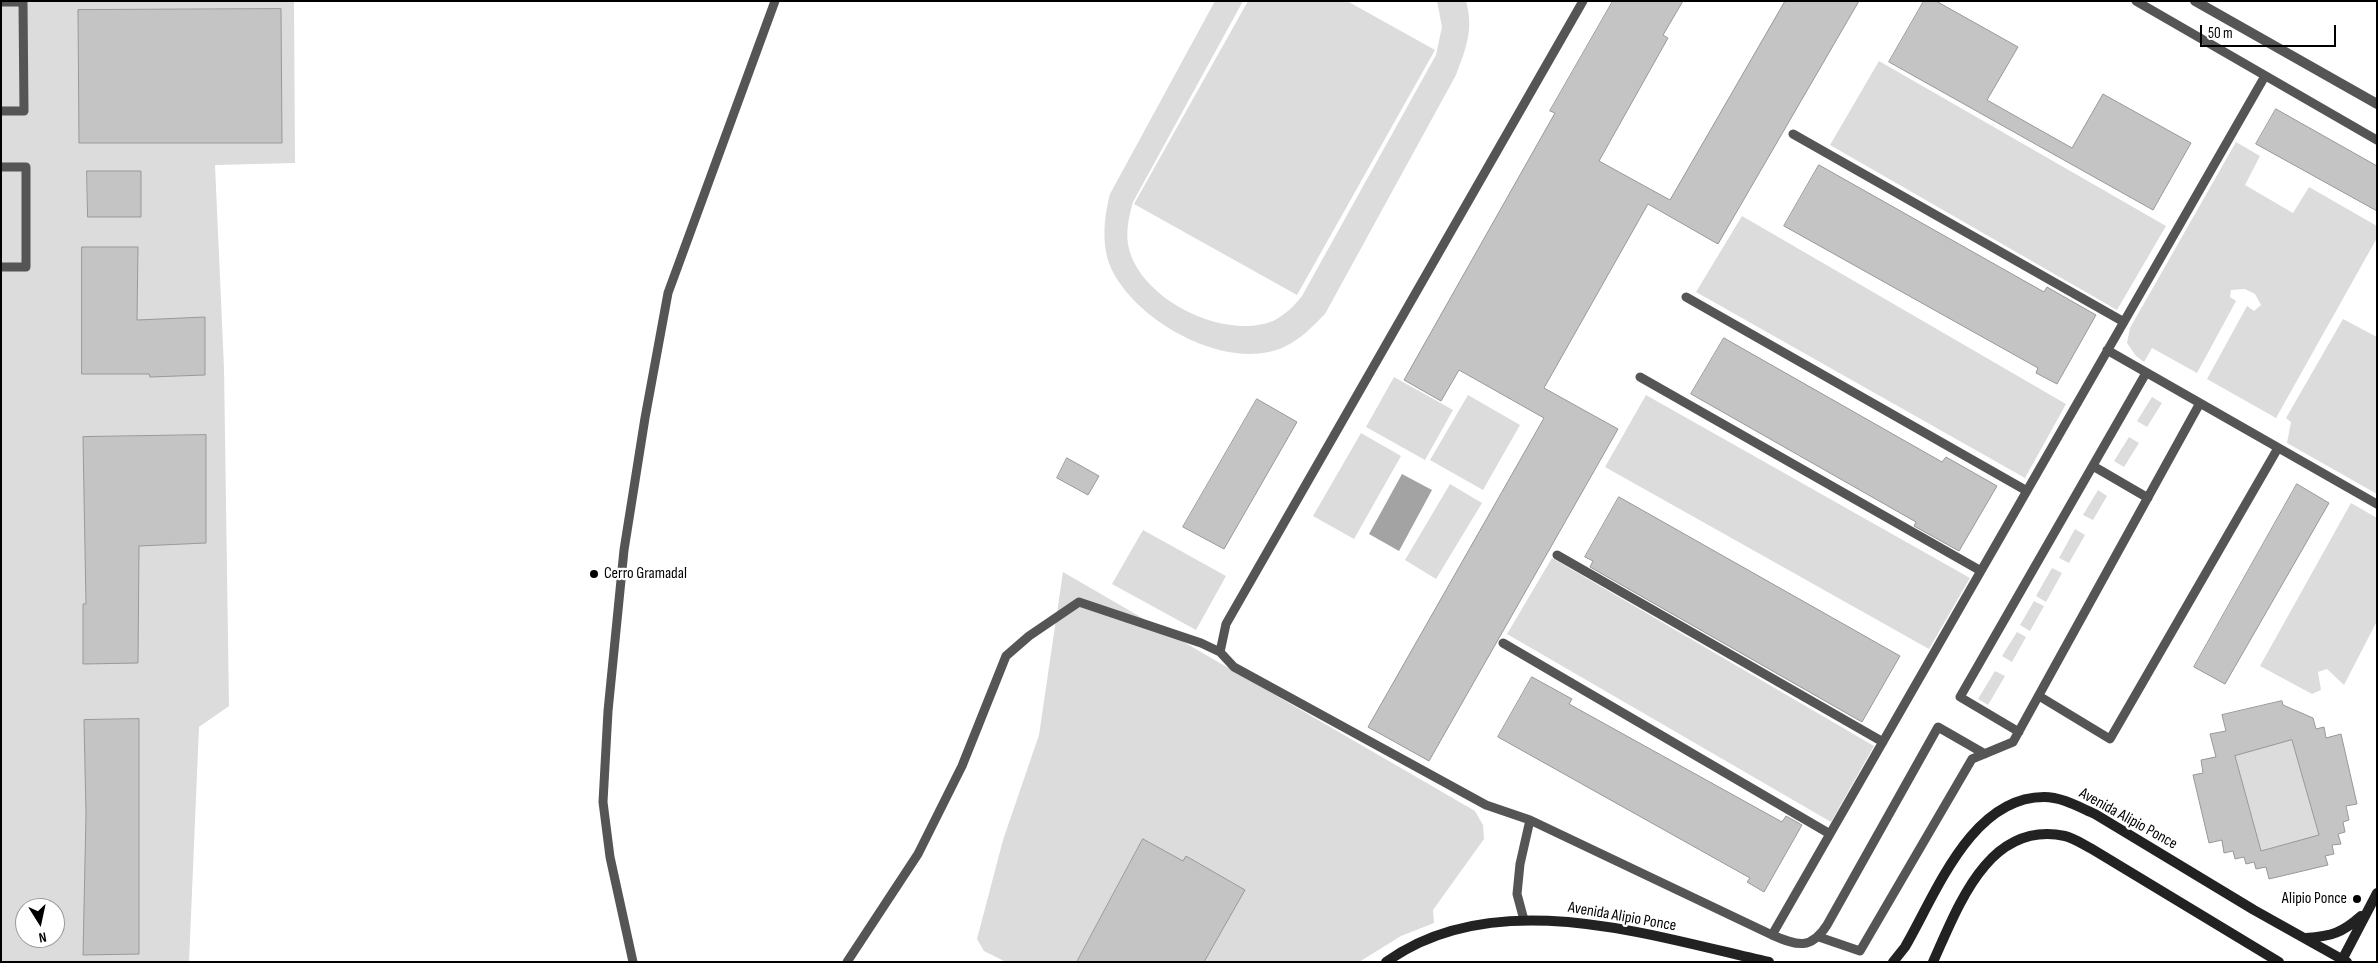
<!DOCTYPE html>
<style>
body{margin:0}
#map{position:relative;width:2378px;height:963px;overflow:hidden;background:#fff;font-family:"Sofia Sans Condensed",sans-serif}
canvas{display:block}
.frame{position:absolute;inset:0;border:2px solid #000;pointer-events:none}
.north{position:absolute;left:15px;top:898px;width:50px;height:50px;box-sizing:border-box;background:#fff;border:1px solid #999;border-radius:50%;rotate:170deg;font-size:14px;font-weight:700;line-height:20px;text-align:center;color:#000}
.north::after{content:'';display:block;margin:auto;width:18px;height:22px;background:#000;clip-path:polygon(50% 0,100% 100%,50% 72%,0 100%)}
.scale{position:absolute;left:2200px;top:25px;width:136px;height:22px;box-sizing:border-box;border:2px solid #000;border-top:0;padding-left:6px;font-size:15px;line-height:18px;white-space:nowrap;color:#000;-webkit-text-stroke:4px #fff;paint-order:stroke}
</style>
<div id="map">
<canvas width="2378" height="963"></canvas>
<div class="frame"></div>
<div class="north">N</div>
<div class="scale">50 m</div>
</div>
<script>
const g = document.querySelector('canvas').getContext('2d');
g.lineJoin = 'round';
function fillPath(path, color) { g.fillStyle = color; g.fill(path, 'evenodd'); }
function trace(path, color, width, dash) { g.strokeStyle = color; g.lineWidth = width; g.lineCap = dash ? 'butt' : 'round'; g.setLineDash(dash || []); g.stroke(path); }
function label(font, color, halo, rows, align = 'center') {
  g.font = font + ' "Sofia Sans Condensed",sans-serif'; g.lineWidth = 4.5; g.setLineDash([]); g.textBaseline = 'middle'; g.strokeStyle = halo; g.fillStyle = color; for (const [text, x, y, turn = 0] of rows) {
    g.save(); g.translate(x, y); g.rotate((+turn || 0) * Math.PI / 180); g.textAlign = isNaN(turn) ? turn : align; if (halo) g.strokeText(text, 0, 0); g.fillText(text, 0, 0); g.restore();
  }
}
const green = new Path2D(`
 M1,1H294L295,163L215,165L224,368L229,706L199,727L189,962H1ZM25,908H55V938H25Z
 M1215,1H1243L1133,202C1129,216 1126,229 1128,244C1137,298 1223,341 1273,321C1285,315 1293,307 1302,296L1436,55L1442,27L1437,1H1466C1474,30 1466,48 1456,75L1325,314C1312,327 1301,339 1284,347C1227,373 1135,321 1111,268C1101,245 1104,217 1110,194Z
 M1248,1H1347L1435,50L1297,295L1134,204Z
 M1879,61L2166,226L2117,310L1830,145Z
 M2236,142L2260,156L2245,185L2293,213L2309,187L2377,226V238L2276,418L2207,379L2247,306L2254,311L2261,305L2255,294L2245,289L2231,290L2230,297L2236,301L2197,373L2152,348L2144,362L2136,356L2127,343L2130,328Z
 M1742,216L2066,404L2025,478L1696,292Z
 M2343,319L2377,337V494L2287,443L2291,422L2286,418Z
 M1394,377L1453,410L1425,460L1366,427Z
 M1468,395L1520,425L1483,490L1430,460Z
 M1646,395L1970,578L1929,649L1605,467Z
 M2152,397L2162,403L2147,427L2137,421Z
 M1361,433L1401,456L1354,539L1313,516Z
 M2129,437L2139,443L2124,467L2114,461Z
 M1450,484L1482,503L1436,579L1405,560Z
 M2098,490L2107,496L2093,520L2083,515Z
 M2351,503L2377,518V621L2344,685L2327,669L2318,672L2321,690L2312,694L2260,666Z
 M2075,529L2085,535L2069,563L2059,558Z
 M1143,530L1226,576L1196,630L1112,584Z
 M1552,558L1874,746L1831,822L1507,634Z
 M2052,568L2062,573L2046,602L2036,596Z
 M1063,572L1475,811L1483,825L1484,839L1433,910L1434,923L1401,936L1359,962H1006L984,951L977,939L1003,840L1039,735Z
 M2034,601L2044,606L2030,631L2020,625Z
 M2017,632L2026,637L2012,662L2002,656Z
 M1995,671L2005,676L1988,705L1978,699Z
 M2282,701L2286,718H2313L2316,729L2324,727L2326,738L2341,734L2357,804L2346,806L2343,822L2345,832L2338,834L2341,844L2332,845L2326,856L2328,865L2269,879L2266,867L2256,869L2254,862L2246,864L2244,857L2235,859L2233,851L2224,853L2221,840L2209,843L2193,775L2203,773L2201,760L2216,756L2210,734L2226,731L2222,715Z`);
const water = new Path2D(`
 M1402,474L1432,490L1399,551L1369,534Z`);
const building = new Path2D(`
 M1613,1H1683L1663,35L1668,38L1599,161L1670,200L1785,1H1859L1718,244L1648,204L1544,388L1618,429L1429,761L1368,727L1544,418L1459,370L1441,401L1404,380L1555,113L1550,111Z
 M1924,1H1936L2018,47L1987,100L2072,148L2103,94L2191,143L2153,210L1889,62Z
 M281,9L282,143H79L78,10Z
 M2276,109L2377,166V211L2256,144Z
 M1819,165L2044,292L2047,287L2096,315L2057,384L2036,373L2038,368L1784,226Z
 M87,171H141V217H88Z
 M82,247H138L137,320L205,317V375L150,377L149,374H82Z
 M1724,338L1942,462L1946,457L1997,486L1959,551L1914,526L1916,522L1691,394Z
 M1257,399L1297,422L1224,549L1183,527Z
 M206,435V543L139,546L138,663L83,664V604H86L83,437Z
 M1067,458L1099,476L1088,495L1057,478Z
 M2297,484L2329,503L2225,684L2194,667Z
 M1619,497L1900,656L1862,722L1590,567L1593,561L1585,557Z
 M1532,677L1572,699L1569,704L1782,822L1786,816L1802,825L1764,892L1747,882L1750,878L1498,737Z
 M2282,701L2283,705L2313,718L2316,729L2324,727L2326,738L2341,734L2357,804L2346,806L2349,820L2343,822L2345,832L2338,834L2341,844L2332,845L2334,854L2325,856L2328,865L2269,879L2266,867L2256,869L2254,862L2246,864L2244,857L2235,859L2233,851L2224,853L2222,840L2209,843L2193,775L2203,773L2201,760L2216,757L2210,734L2226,731L2222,715ZM2292,740L2319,835L2261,851L2235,756Z
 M139,719V954L83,955L86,814L84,720Z
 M1143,839L1183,861L1186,856L1245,890L1204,962H1077Z`);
const service = new Path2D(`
 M2136,1L2377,140
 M1,2H23L24,111H1
 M1793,134L2124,322
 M1,167H26V267H1
 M1686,297L2027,491
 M2107,350L2377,504
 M1640,377L1981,571
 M2093,466L2148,498
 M1557,555L1883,742
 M1503,643L1830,834
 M1220,652L1226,624L1583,1
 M2039,696L2110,739L2278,448
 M2019,732L1960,697L2146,373
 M1530,820L1772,935C1798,946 1811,950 1827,925L1938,727L1985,754
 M1772,935L2265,76
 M1819,937L1860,951L1972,759L2013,742L2200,403
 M633,962L610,857L603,802L608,711L624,550L645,418L668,293L775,1
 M847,962L918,854L962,766L1006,656L1029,636L1079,602L1201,643L1220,652L1234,667L1486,805L1530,820L1520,864L1517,894L1524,920`);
const minor = new Path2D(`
 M2195,1L2377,104`);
const secondary = new Path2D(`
 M2306,938C2332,936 2342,933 2361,916
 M1386,962C1495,883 1651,936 1769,962
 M1893,962L1905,947C1936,894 1971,797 2044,797C2062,797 2079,807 2095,814L2254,910L2347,962
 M1933,962C1958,907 1988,820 2065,836C2074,838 2084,845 2092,849L2279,962
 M2341,962L2377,893`);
const markers = [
 [594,574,5,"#000"],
 [2357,899,5,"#000"]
];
const poiNames = [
 ["Cerro Gramadal",604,574],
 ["Alipio Ponce",2347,899,"right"]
];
const streetNames = [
 ["Avenida Alipio Ponce",2128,819,29],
 ["Avenida Alipio Ponce",1622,917,10]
];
fillPath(green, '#dcdcdc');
fillPath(water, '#a3a3a3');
fillPath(building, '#c4c4c4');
trace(building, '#999', 1);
trace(service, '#555', 9);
trace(minor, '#555', 10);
trace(secondary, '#222', 10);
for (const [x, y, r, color] of markers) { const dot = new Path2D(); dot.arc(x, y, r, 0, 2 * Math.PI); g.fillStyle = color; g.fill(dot); trace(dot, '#fff', 2); }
label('16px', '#000', '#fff', poiNames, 'left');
label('16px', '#000', '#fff', streetNames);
</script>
